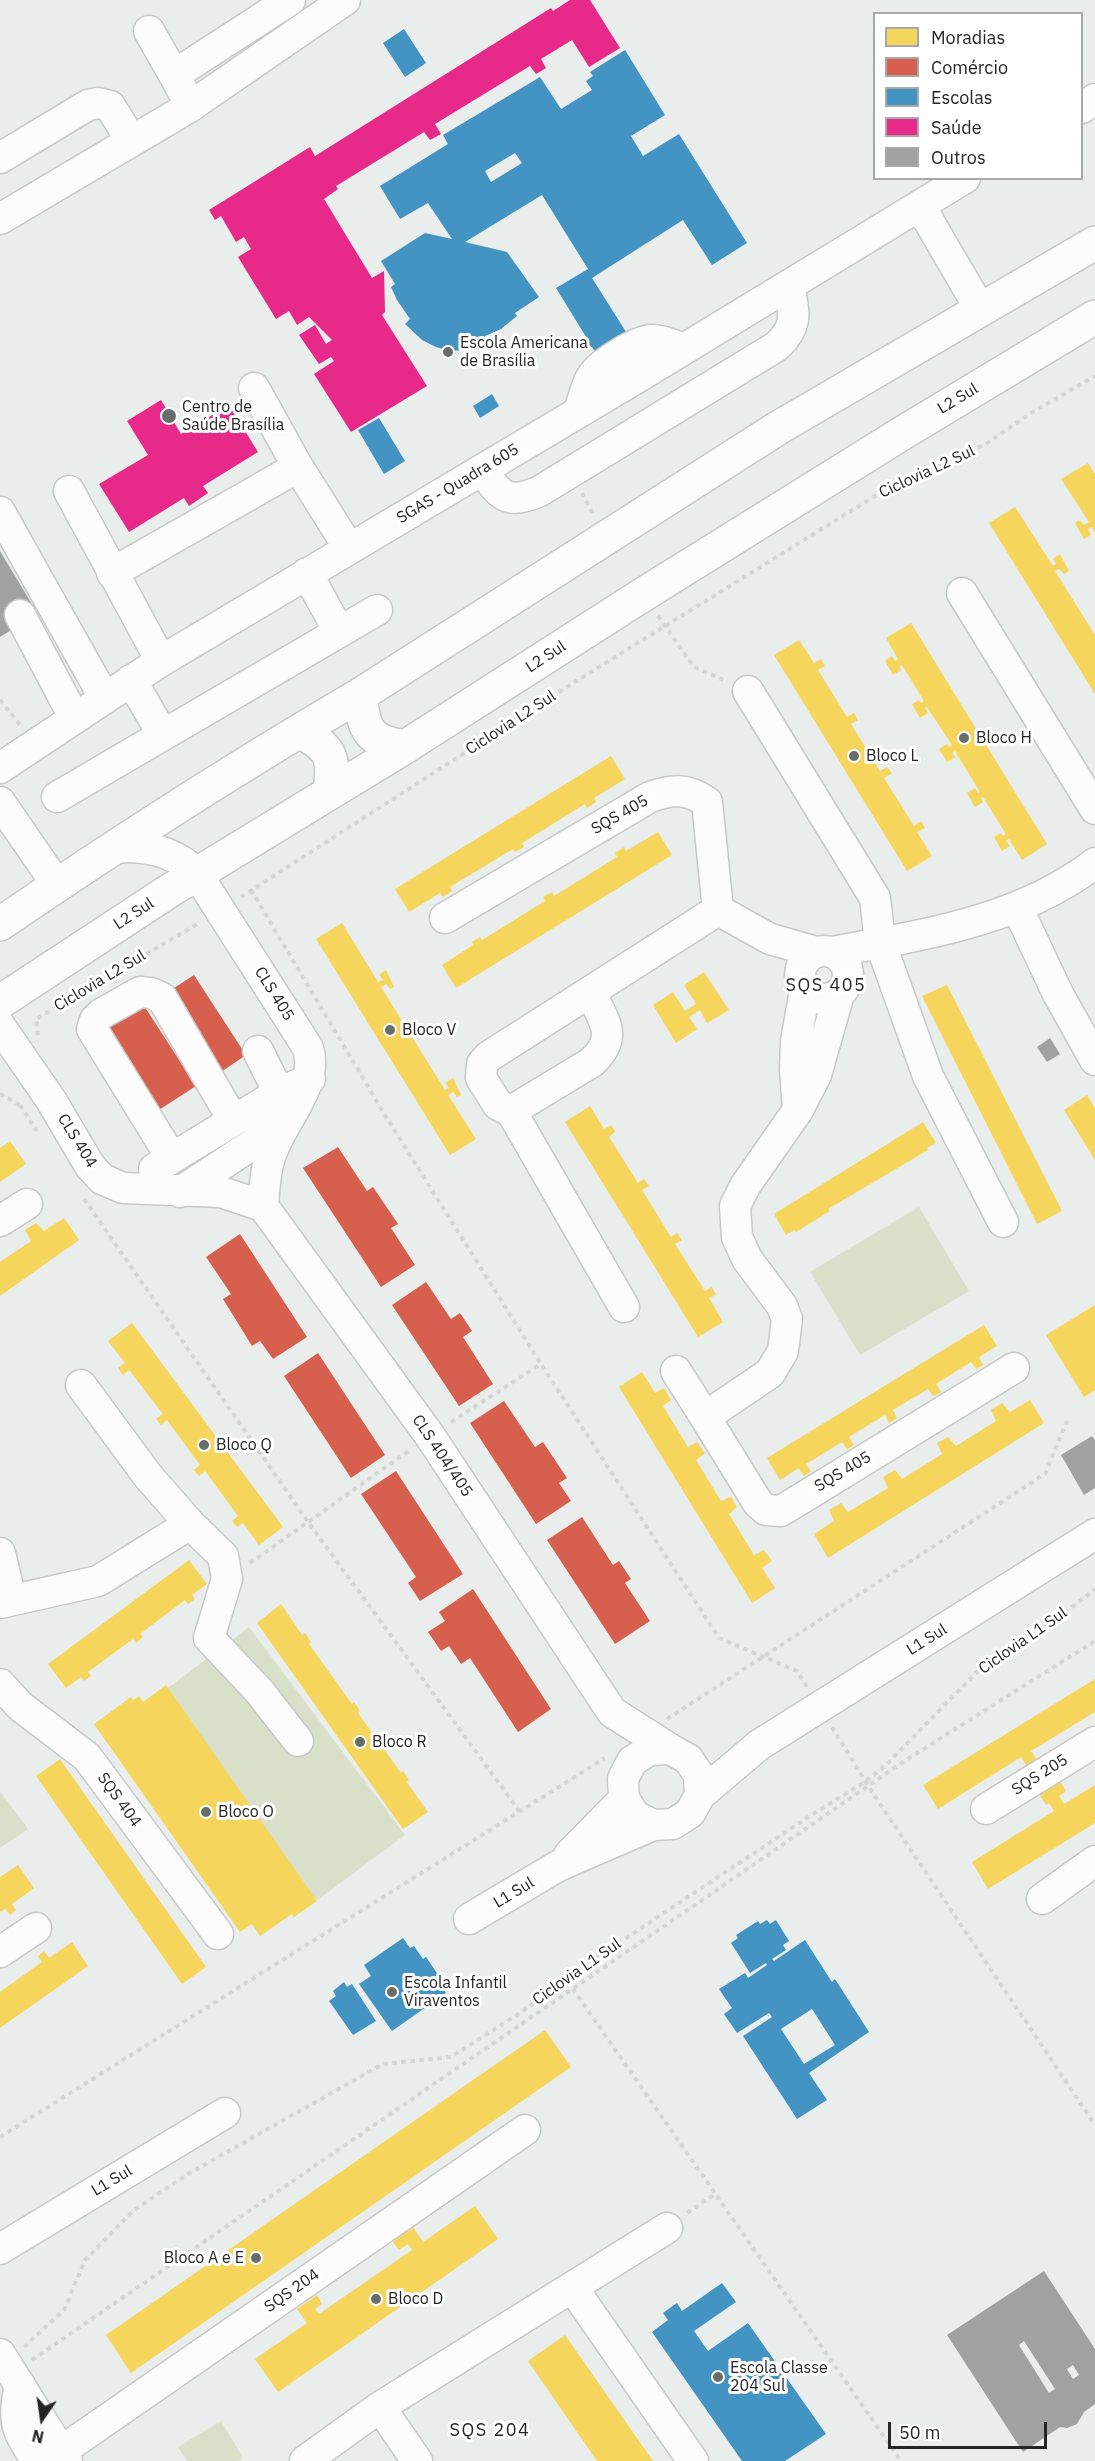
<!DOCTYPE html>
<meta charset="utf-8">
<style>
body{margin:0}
#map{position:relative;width:1095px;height:2461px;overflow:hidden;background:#e9edeb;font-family:"IBM Plex Sans",sans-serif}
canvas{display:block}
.legend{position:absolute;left:873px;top:12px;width:210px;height:168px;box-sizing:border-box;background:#fff;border:2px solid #a7a8a7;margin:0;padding:8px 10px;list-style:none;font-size:18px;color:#232624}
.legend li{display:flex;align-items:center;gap:12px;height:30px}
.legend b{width:30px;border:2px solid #a7a8a7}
.north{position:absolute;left:12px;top:2389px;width:60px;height:60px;-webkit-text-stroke:4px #fff;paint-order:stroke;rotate:193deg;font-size:16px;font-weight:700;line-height:24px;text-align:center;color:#232624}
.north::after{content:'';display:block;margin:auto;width:21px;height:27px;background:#232624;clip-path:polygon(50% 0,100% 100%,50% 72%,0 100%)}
.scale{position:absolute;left:888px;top:2422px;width:159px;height:27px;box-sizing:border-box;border:3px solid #232624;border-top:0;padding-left:8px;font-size:18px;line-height:21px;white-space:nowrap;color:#232624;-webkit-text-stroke:4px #fff;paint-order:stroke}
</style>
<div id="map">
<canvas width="1095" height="2461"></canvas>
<ul class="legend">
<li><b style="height:16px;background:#f6d55c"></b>Moradias</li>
<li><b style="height:16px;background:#d6604d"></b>Comércio</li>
<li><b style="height:16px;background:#4393c3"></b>Escolas</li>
<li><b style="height:16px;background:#e7298a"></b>Saúde</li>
<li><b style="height:16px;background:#9fa2a1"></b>Outros</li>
</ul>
<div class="north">N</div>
<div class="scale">50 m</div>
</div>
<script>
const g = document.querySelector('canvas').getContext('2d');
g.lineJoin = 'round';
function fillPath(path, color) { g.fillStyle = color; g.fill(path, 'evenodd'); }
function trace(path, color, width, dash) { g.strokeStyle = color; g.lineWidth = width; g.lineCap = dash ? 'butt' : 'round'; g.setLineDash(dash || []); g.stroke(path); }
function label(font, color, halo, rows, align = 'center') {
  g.font = font + ' "IBM Plex Sans",sans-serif'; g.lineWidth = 6; g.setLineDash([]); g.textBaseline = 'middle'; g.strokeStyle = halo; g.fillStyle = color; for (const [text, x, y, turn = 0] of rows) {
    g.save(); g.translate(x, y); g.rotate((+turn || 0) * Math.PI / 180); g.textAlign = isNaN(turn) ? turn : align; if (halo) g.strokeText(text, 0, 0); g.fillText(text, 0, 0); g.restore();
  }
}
const green = new Path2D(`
 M919,1207L969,1291L860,1355L810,1272Z
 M249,1627L405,1835L312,1904L156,1697Z
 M0,1791L28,1829L0,1848Z
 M221,2421L243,2458L237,2461H187L178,2447Z`);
const homes = new Path2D(`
 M1088,463L1095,474V533L1092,527L1088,529L1091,535L1084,539L1075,523L1079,520L1084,525L1089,522L1061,479Z
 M1015,507L1053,566L1056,564L1053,559L1060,554L1069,571L1064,574L1059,569L1055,571L1095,635V694L989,523Z
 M911,623L1047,844L1022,860L1009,839L1006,841L1010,846L1002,851L994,837L1001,833L1003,836L1006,834L983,797L981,798L983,802L975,807L967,793L975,788L978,793L980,792L955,751L952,753L956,757L947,762L939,749L947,744L949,747L952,745L927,707L925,708L928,713L920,718L912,704L919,700L921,703L924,701L902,665L899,666L901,670L893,675L885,661L892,656L895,661L898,659L886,638Z
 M799,640L814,663L821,659L825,666L818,670L847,717L854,713L858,720L851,724L880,771L887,767L892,773L884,778L914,826L921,821L925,828L917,832L932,856L907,871L774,655Z
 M611,756L625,779L594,798L596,802L587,808L585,804L522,843L524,847L515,852L513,849L450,887L452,891L443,897L440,893L409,912L395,889Z
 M658,832L672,855L456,988L442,965L473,945L472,942L480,937L482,940L545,901L543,897L552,892L554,896L617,857L615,853L624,847L626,851Z
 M342,923L378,982L383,980L379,975L386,970L394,987L390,989L386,984L381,987L445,1090L449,1088L445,1083L453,1078L461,1095L457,1097L453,1092L448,1095L476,1139L450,1155L316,939Z
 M704,972L729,1010L707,1023L700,1010L689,1017L697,1029L676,1043L653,1005L673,992L685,1011L696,1004L684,985Z
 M947,985L1062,1211L1037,1224L922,996Z
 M1087,1095L1095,1108V1160L1064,1110Z
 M590,1106L604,1129L611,1125L615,1132L609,1137L638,1183L644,1179L649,1186L642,1190L671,1237L677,1233L682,1240L675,1244L705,1291L712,1287L716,1295L709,1298L723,1322L698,1337L565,1122Z
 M923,1122L936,1143L927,1148L928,1150L828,1209L830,1211L796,1232L794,1230L786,1235L774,1214Z
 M10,1141L26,1164L0,1182V1148Z
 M64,1218L79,1240L0,1296V1262L31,1241L25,1230L36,1223L44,1231Z
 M1095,1305V1390L1084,1397L1046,1335Z
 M132,1323L283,1527L259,1545L243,1523L237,1527L232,1521L238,1516L205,1471L199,1476L194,1470L200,1465L167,1420L161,1425L156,1419L163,1414L129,1370L123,1375L118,1368L125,1363L108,1341Z
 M984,1325L997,1346L979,1357L983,1365L976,1369L971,1362L936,1384L941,1392L933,1396L928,1389L893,1410L897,1418L889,1423L885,1415L849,1437L854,1445L847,1449L842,1442L806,1464L811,1471L804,1476L799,1468L780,1480L767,1458Z
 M642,1372L655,1393L664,1388L671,1400L663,1406L688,1447L697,1442L705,1453L696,1460L721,1501L731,1497L737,1507L729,1514L754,1555L764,1550L772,1561L762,1568L775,1588L752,1603L619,1387Z
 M1030,1400L1044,1423L828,1558L814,1534L834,1521L829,1510L841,1503L848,1512L888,1488L883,1477L895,1470L902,1479L942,1454L937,1443L948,1437L956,1446L996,1421L991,1410L1002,1403L1010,1412Z
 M189,1560L207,1584L192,1595L195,1599L188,1604L185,1600L140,1634L143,1637L136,1643L133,1639L88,1672L91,1676L84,1681L81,1677L66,1688L48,1664Z
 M281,1604L302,1635L305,1633L311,1642L309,1644L352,1704L354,1702L360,1711L358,1713L401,1773L403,1771L409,1780L406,1781L428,1812L403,1829L257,1623Z
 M1095,1679V1712L1031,1751L1037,1760L1044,1756L1031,1780L1023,1767L1026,1765L1021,1757L938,1809L923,1785Z
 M166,1685L317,1901L294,1917L292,1914L260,1936L252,1924L240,1932L94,1724L131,1697L133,1700L139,1696L143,1702Z
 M60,1759L206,1967L182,1984L36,1776Z
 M1060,1781L1066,1791L1059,1796L1064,1804L1095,1785V1823L988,1889L972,1862L1054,1811L1049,1803L1046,1805L1038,1792Z
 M18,1865L34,1888L12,1904L16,1910L10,1915L5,1909L0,1912V1877Z
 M72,1942L88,1966L0,2028V1992L42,1962L38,1956L44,1951L49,1958Z
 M545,2030L571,2067L131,2373L106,2335Z
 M475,2206L498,2239L278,2392L255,2359L307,2323L297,2309L317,2295L322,2304L315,2309L319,2314L412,2250L408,2244L399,2250L393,2242L413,2227L423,2242Z
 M565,2335L653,2461H597L528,2361Z`);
const shops = new Path2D(`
 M194,975L246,1055L218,1074L165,994Z
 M139,998L196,1086L148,1117L92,1028Z
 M338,1147L367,1191L373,1187L398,1224L391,1228L415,1265L381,1287L303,1168Z
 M240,1234L307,1337L273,1359L260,1341L252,1346L223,1299L231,1294L206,1257Z
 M426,1282L451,1319L460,1313L472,1331L463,1337L493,1384L459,1406L392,1305Z
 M318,1353L385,1455L351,1478L284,1376Z
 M504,1401L535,1447L543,1442L567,1478L559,1483L571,1501L536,1524L470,1423Z
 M396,1471L463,1574L420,1601L408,1583L416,1577L361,1494Z
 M582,1517L613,1565L619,1561L631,1579L625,1583L650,1621L615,1644L547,1540Z
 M473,1589L551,1709L518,1732L470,1658L461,1664L449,1646L441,1651L428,1632L445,1621L439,1612Z`);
const schools = new Path2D(`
 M404,29L426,63L405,77L383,43Z
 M625,50L665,115L631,136L643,156L679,134L747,243L712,265L683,220L592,278L633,343L602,362L592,347L585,345L588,340L556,288L588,269L542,195L465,242L507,252L539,297L515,313L517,316L501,329L485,336L487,343L482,344V346L469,350L449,351L436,347L422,340L405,324L410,319L397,300L391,287L395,284L381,261L425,233L452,239L428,203L400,219L380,186L448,144L443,135L540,77L561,109L592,90L586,81L593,76L590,72ZM515,153L522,163L491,182L485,171Z
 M492,394L499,406L480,418L473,406Z
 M379,418L405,461L384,474L358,430Z
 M767,1920L770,1924L776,1920L789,1941L783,1945L786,1950L772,1959L774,1961L805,1940L832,1982L835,1979L869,2032L809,2073L827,2100L797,2119L743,2036L772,2017L769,2013L737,2033L724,2014L732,2008L719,1989L745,1973L748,1978L767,1965L766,1963L750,1973L731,1943L738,1938L736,1935L758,1921L760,1924ZM812,2009L835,2045L804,2064L781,2029Z
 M403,1938L410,1948L414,1946L423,1959L426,1957L441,1979L438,1981L446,1993L392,2031L359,1984L371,1976L364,1965Z
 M344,1982L347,1987L352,1984L376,2021L353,2035L329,2001L336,1996L333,1991Z
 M722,2283L736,2302L694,2331L708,2351L748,2323L826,2434L785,2461H742L652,2332L668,2320L663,2313L674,2305L677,2303L682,2311Z`);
const health = new Path2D(`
 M570,0H590L620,48L589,67L572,40L541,59L546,68L536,74L530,66L435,124L441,134L430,140L424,132L336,186L338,189L324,199L372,278L384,271L385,312L382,315L427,386L351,432L314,374L334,361L331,357L319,364L299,335L315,325L326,344L332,340L309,317L297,325L289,311L276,319L238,257L251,249L244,237L236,242L221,216L215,220L209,210L310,147L315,156L551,8L553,11Z
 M161,400L181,434L229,405L258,452L203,486L208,493L189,506L184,498L129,532L99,484L148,455L127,421Z`);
const building = new Path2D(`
 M0,551L38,614L0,637Z
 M1050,1038L1060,1054L1047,1062L1037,1047Z
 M1092,1436L1095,1440V1488L1084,1495L1061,1455Z
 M1044,2271L1095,2349V2404L1084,2412L1077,2424L1067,2428L1060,2427L1023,2452L947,2335ZM1024,2341L1055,2389L1049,2393L1019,2345ZM1073,2365L1079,2375L1073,2379L1067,2369Z`);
const path = new Path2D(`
 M582,493L594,516
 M658,616L694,667L726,681
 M0,700L20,725
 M251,890L388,1120L541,1364L719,1638L797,1671L807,1687
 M241,897L570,685L888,488L986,444L1031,413L1095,376
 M38,1035L36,1019L199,923
 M0,1094L20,1105L23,1102
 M20,1105L37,1131
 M84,1199L308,1522L520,1812
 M451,1422L541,1364
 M250,1563L410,1450
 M667,1719L1045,1474L1067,1421
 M832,1727L868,1786L1095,2125
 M573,1989L901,2461
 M0,2137L605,1758
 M687,2213L715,2194
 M24,2347L64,2310L85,2260L134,2210L188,2174L383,2064L451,2057L520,2013L593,1960L813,1814L865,1782L886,1765L976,1673L1053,1622L1095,1589
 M32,2360L906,1760L1095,1641`);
const minor = new Path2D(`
 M149,31L174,75
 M191,106L174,75L290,0
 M1082,108L1095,99
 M0,158L88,105L98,103L110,106L131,140
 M920,206L980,309
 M0,219L191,106L345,0
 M254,388L298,467L349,548
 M579,412C583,400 585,387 592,376C599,364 638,340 652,340C663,340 673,345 684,349
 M483,469C499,497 508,505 540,491L777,346C799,325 794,313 789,285
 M69,491L161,661
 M0,512L104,697
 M112,573L298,467
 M307,573L339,632
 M962,593L1095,809
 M20,615L74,717
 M131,680L163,735
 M748,691L875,898L880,942L928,1076L1003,1222
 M0,768L161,661L638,377L965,178
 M57,797L377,610
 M0,802L57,885
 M114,848C146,845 175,851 197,874L308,1048C320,1087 279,1123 269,1160C265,1175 264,1191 263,1206
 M1017,907L1058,994L1095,1060
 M445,918L650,797C672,789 687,788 707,802L718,910
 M800 975a24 24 0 1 1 48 0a24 24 0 1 1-48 0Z
 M832,952C922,935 1020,921 1095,863
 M0,1026L51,1100L90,1166L102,1179L123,1188L221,1192L263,1206
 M258,1051L279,1093
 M798,1110L795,1070L796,1041L805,990
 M511,1111L592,1062C619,1036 604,1022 591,993
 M171,1157L92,1029L95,1020L101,1014L140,992L151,993L162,998L233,1120
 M154,1169L279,1093L310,1079
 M180,1192L285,1123
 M263,1206L430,1436L612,1712L670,1749
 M0,1221L27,1204
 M624,1307L511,1111L498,1105L481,1078L482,1064L488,1057L718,910L770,939L816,952
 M676,1371L705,1417L770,1373L783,1351L787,1319L782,1306L747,1259L737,1237L735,1206L745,1186L798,1110L816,1075L839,994
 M705,1417L758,1503L766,1510L781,1511L1014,1368
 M190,1524L223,1556L227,1579L209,1638L259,1691L298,1741
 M0,1553L11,1599
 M0,1603L98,1581L190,1524L148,1476L81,1385
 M0,1684L20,1706L87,1757L218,1934
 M700,1795L699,1775L688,1759L670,1749L650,1750L632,1761L623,1779L624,1799L635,1816L653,1825L673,1824L690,1813L700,1795L759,1745L1095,1534
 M986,1809L1095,1742
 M569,1855L624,1799
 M1042,1899L1095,1861
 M469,1919L558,1866L653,1825
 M0,1952L36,1928
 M0,2249L225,2113
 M572,2287L693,2461
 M0,2354L67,2461
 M20,2385C12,2423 16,2429 37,2461
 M380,2407L667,2228
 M60,2452L525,2130
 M305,2461L380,2407L417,2461`);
const major = new Path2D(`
 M360,695C364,731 368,741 405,747
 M300,731C330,748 335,755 330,790
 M0,924C117,844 237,767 360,695L778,428L1095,243
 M0,1002L169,891L405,747L644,594L901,434L1095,317`);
const markers = [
 [448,352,6,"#686c6a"],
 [169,416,8,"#686c6a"],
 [964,738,6,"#686c6a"],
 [854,756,6,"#686c6a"],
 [390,1030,6,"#686c6a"],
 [204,1445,6,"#686c6a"],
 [360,1742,6,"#686c6a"],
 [206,1812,6,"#686c6a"],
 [392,1992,6,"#686c6a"],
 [256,2258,6,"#686c6a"],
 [376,2299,6,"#686c6a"],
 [718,2377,6,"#686c6a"]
];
const poiNames = [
 ["Escola Americana",460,343],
 ["de Brasília",460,361],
 ["Centro de",182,407],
 ["Saúde Brasília",182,425],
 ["Bloco H",976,738],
 ["Bloco L",866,756],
 ["Bloco V",402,1030],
 ["Bloco Q",216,1445],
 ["Bloco R",372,1742],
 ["Bloco O",218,1812],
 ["Escola Infantil",404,1983],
 ["Viraventos",404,2001],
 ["Bloco A e E",244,2258,"right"],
 ["Bloco D",388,2299],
 ["Escola Classe",730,2368],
 ["204 Sul",730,2386]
];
const streetNames = [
 ["L2 Sul",958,399,-31],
 ["Ciclovia L2 Sul",927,472,-25],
 ["SGAS - Quadra 605",458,484,-31],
 ["L2 Sul",546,657,-33],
 ["Ciclovia L2 Sul",511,723,-33],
 ["SQS 405",620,815,-30],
 ["L2 Sul",134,914,-33],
 ["Ciclovia L2 Sul",100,981,-31],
 ["CLS 405",274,994,58],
 ["CLS 404",77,1141,58],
 ["CLS 404/405",442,1456,56],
 ["SQS 405",843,1472,-31],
 ["L1 Sul",927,1640,-32],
 ["Ciclovia L1 Sul",1023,1641,-35],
 ["SQS 205",1040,1775,-32],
 ["SQS 404",119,1800,54],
 ["L1 Sul",514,1893,-31],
 ["Ciclovia L1 Sul",577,1972,-35],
 ["L1 Sul",112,2181,-31],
 ["SQS 204",292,2291,-35]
];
const neighbourhoodNames = [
 ["SQS 405",826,986],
 ["SQS 204",490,2431]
];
fillPath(green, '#d8e0c9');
fillPath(homes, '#f6d55c');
fillPath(shops, '#d6604d');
fillPath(schools, '#4393c3');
fillPath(health, '#e7298a');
fillPath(building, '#9fa2a1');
trace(minor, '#c6c9c8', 33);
trace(major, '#c6c9c8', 36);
trace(path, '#d5d5d5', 4, [4.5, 4.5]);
trace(minor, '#fcfcfc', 30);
trace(major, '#fcfcfc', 33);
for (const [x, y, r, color] of markers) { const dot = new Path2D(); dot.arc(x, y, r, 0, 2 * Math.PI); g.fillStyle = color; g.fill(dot); trace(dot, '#fff', 2); }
label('16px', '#232624', '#fff', poiNames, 'left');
label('16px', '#232624', '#fff', streetNames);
g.letterSpacing = '1.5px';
label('18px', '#232624', '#fff', neighbourhoodNames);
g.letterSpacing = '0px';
</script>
